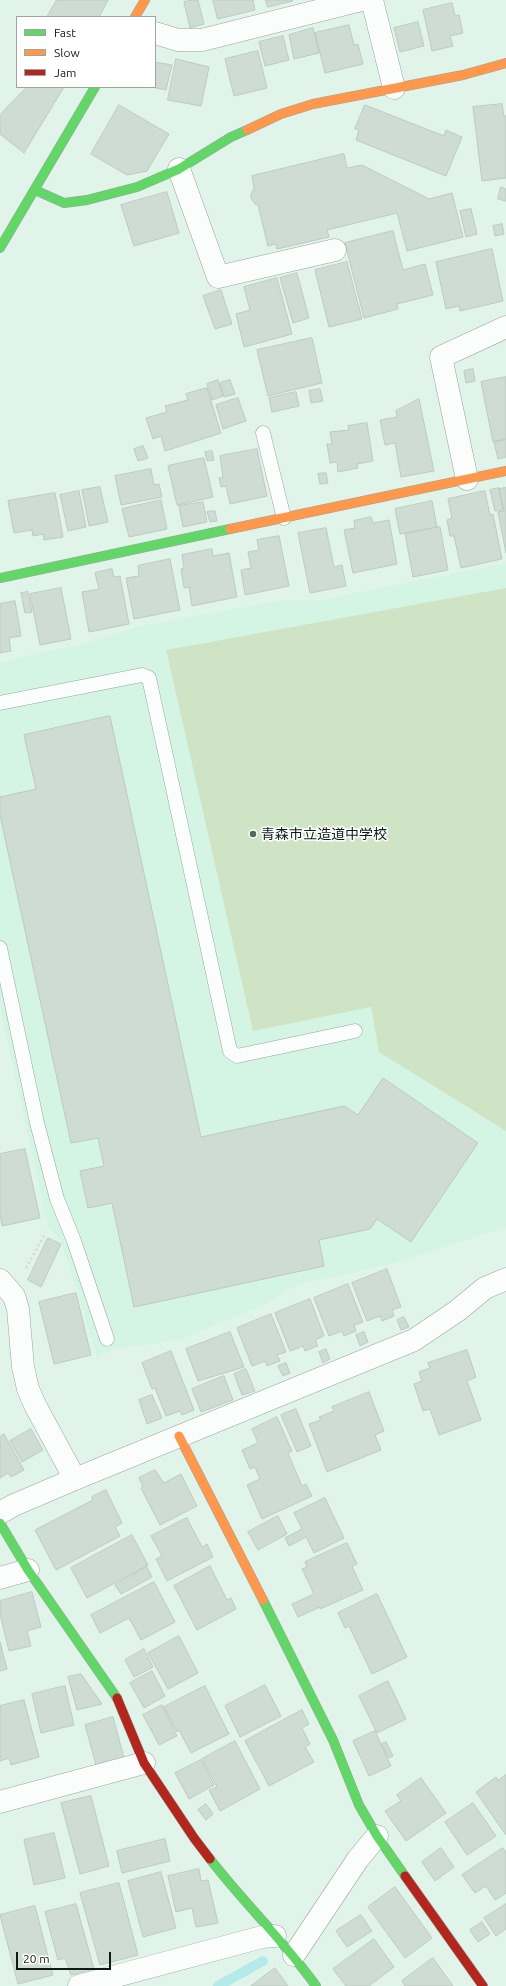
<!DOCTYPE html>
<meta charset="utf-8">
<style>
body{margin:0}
#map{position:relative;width:506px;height:1986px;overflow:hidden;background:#e1f4ea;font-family:Ubuntu,sans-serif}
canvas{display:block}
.legend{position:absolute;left:16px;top:16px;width:140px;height:72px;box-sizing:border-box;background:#fff;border:1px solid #9fa4a1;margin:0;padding:5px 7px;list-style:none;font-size:12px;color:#0e1b15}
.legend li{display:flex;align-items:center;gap:8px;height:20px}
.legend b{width:20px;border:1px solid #9fa4a1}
.scale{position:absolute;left:16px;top:1952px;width:95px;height:18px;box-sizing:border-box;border:2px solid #0e1b15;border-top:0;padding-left:5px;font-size:12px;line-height:14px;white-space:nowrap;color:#0e1b15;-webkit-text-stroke:3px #fff;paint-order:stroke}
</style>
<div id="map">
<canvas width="506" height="1986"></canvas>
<ul class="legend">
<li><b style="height:5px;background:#63d668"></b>Fast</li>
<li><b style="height:5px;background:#ff974d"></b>Slow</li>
<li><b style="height:5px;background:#b3261e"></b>Jam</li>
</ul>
<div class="scale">20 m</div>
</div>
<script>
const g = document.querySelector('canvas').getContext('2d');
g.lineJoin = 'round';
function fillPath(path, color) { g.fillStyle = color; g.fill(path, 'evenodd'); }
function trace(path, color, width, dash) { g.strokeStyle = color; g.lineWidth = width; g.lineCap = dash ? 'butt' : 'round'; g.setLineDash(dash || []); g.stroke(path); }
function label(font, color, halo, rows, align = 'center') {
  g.font = font + ' Ubuntu,"Noto Sans JP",sans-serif'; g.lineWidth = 3; g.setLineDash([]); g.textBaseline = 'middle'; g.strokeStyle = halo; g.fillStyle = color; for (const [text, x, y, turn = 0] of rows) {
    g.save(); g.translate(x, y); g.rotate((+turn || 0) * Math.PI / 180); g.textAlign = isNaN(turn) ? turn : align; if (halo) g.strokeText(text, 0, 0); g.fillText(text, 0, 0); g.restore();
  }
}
const built = new Path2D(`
 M506,563V1227L391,1264L297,1285L262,1306L179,1340L113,1349L97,1357L61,1240L48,1228L0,1007V662L82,644L136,627L282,600L315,601Z`);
const green = new Path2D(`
 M506,588V1131L379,1052L371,1007L253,1031L166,650Z`);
const stream = new Path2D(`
 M218,1986L263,1961`);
const building = new Path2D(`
 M57,0H108L99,17H47Z
 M193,0H198L204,24L190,28L184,2Z
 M213,0H253L255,10L218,19Z
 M266,0H292L293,1L268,7Z
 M452,3L455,16L459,15L463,33L450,36L453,46L432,51L423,10Z
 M418,22L424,46L400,52L394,28Z
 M349,25L354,45L358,44L363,64L325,73L315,33Z
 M313,28L319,53L294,59L289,35Z
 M283,36L289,60L265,66L259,42Z
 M258,51L267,88L234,96L225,59Z
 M176,59L209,67L201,106L168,100Z
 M155,62L172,65L166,90L152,87H155Z
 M27,87H64L24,153L0,134V115Z
 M502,104L504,116H506V178L482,181L473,107Z
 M119,105L169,134L147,171L127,175L91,154Z
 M365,105L444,136L446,130L462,137L446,176L356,140L359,130L355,129Z
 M344,154L347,168L362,165L429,199L452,193L463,237L407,251L397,213L327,230L329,237L277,249L276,244L268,246L258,205L255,204L251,198V194L254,188L252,176Z
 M501,187L506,189V201L498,199Z
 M167,192L179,233L134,246L121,205Z
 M471,209L477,234L466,237L460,211Z
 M502,224L504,234L495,236L493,226Z
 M393,231L403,270L425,264L433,295L397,304L398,309L364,318L345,243Z
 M492,249L503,301L460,311L459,306L446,309L436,262Z
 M347,262L362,319L329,327L315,270Z
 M297,273L309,318L293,323L280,278Z
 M277,278L292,334L244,347L236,314L250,310L244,287Z
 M221,290L232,324L215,329L203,296Z
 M312,338L322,383L268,396L257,350Z
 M473,369L475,381L466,383L464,371Z
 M506,377V439L493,442L481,382Z
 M218,380L223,396L212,400L207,384Z
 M230,380L235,394L224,397L220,383Z
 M207,388L221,433L165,451L161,436L153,439L146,418L167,412L165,406L188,400L186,394Z
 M320,389L323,401L311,403L309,391Z
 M296,392L299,406L272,412L269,398Z
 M238,398L246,421L223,429L216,405Z
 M419,399L434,471L401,477L395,443L385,445L380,420L397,417L396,411Z
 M367,423L373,461L357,464L358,468L338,472L337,462L330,463L327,444H332L330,432L349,430L348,426Z
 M506,440V457L498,459L494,442Z
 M143,446L148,458L138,461L134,449Z
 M257,449L267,496L230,504L226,486L221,487L219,478L223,477L220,456Z
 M212,451L214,460L207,461L205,452Z
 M204,458L213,497L177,505L168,466Z
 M151,469L154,485L159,484L162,497L121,505L115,476Z
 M326,473L328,483L320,484L318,474Z
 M100,487L108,522L89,526L82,490Z
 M499,488L503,510L495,511L490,490Z
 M506,488V553L498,512L504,511L499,489Z
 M79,491L86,527L68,531L60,495Z
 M485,491L490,515L493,514L502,559L461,568L454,536H450L447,520L452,518L448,499Z
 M55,493L63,537L44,540L43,534L33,536L32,530L14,533L8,501Z
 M161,500L167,529L129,537L122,509Z
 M432,501L437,527L400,534L395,509Z
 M203,502L207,522L183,527L179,506Z
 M215,511L217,521L210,522L207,512Z
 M371,517L373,523L389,520L397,564L353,573L344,530L355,528L354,521Z
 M440,527L448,570L413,577L405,534Z
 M326,528L334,567L342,565L346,586L310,593L298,533Z
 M279,536L289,586L245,595L241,570L251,568L248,552L259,550L257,540Z
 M212,549L213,556L229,553L237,597L192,606L189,587L184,588L181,569L184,568L182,555Z
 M170,559L180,610L134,619L126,578L139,576L138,566Z
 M112,569L114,577L120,576L129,624L89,632L82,592L99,589L95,573Z
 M61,588L71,639L40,645L30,594Z
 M28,592L32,612L25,613L21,593Z
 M15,601L21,636L9,638L11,651L0,653V604Z
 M110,716L201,1137L344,1106L358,1115L383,1078L478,1143L411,1242L377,1219L370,1229L319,1240L324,1266L134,1307L112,1203L88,1208L80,1171L104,1166L98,1138L71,1143L0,815V797L36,789L24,735Z
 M25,1149L40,1218L2,1226L0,1214V1154Z
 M48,1238L61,1244L41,1287L28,1280Z
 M387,1269L401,1307L392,1310L394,1316L382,1321L380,1316L367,1321L352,1283Z
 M348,1284L363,1322L354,1325L356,1331L344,1336L342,1331L329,1336L314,1298Z
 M76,1293L91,1355L54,1364L39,1302Z
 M310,1299L324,1336L315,1340L318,1346L305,1351L303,1346L290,1351L275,1313Z
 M271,1314L286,1352L277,1355L280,1361L267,1366L265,1361L252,1366L237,1328Z
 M404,1317L409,1327L401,1330L397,1320Z
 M230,1332L244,1367L198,1381L186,1349Z
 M364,1332L368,1342L360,1346L356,1335Z
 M326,1349L330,1359L323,1363L319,1352Z
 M467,1350L476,1377L467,1381L481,1420L439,1435L430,1409L423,1411L414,1384L422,1381L419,1372L430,1368L428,1363Z
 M171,1351L194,1410L182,1415L180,1411L166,1416L155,1388L152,1389L142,1363Z
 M286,1363L290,1373L283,1376L278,1366Z
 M246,1369L255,1391L242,1395L234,1374Z
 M224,1376L233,1400L201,1412L192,1389Z
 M369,1392L384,1431L375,1435L381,1450L327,1472L309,1424L321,1420L319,1417L334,1411L332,1407Z
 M152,1395L162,1418L147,1424L139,1400Z
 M296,1409L311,1446L297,1452L281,1415Z
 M277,1417L292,1451L288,1453L302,1486L306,1484L312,1496L262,1519L247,1485L260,1479L255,1467L250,1469L242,1450L258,1443L252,1429Z
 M31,1429L43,1450L22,1462L10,1441Z
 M4,1434L24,1470L11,1477L8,1473L0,1478V1437Z
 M155,1470L164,1483L181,1474L197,1506L160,1525L141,1488L143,1487L139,1478Z
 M106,1490L122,1523L115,1527L120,1536L56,1570L35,1530L93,1500L92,1497Z
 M325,1498L344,1538L314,1553L306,1537L289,1546L285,1538L302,1529L294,1513Z
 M278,1516L287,1534L258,1550L248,1532Z
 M187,1518L202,1547L207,1544L213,1557L167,1581L156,1559L162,1556L151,1536Z
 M132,1535L148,1565L87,1598L71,1568Z
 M347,1543L357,1564L352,1566L363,1590L320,1609V1607L298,1617L292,1604L314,1594L302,1569L307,1567L305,1562Z
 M210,1566L227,1600L231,1598L236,1609L197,1630L174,1586Z
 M147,1567L152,1577L121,1594L115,1585Z
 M154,1582L175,1622L141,1640L129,1618L100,1633L91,1615Z
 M32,1592L41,1627L27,1631L31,1646L9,1651L0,1614V1601Z
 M377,1594L407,1657L372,1674L349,1626L345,1628L338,1613Z
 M179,1636L198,1673L168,1689L148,1653Z
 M0,1642L7,1669L0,1671Z
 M144,1649L153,1667L134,1677L125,1660Z
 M152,1671L165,1696L144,1708L130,1683Z
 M81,1674L102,1704L77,1710L68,1677Z
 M388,1681L406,1719L377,1733L359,1696Z
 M265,1685L281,1716L240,1737L225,1706Z
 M65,1686L74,1725L41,1733L32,1694Z
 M205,1686L229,1734L191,1753L179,1730L177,1732L164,1707Z
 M24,1700L39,1757L11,1765L9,1758L0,1761V1706Z
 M162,1705L177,1736L159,1745L143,1715Z
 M302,1710L309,1724L302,1728L310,1744L305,1747L314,1762L269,1786L245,1741Z
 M113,1717L124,1758L96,1765L85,1725Z
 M375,1731L391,1766L369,1776L353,1741Z
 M235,1741L260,1789L220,1811L209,1790L217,1787L202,1759Z
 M386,1742L393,1756L389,1758L381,1744Z
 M201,1760L214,1785L189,1799L175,1773Z
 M506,1775V1835L476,1792L496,1777L498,1780Z
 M421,1778L446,1813L406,1841L385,1811L401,1801L397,1795Z
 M91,1796L109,1866L80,1874L61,1803Z
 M473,1803L496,1836L467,1855L445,1822Z
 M206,1804L213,1814L206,1820L198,1810Z
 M54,1833L65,1878L34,1885L24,1840Z
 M165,1839L170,1861L122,1873L117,1851Z
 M441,1848L454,1867L435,1881L422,1862Z
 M503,1848L506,1852V1893L495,1900L486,1886L475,1893L462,1875Z
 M199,1869L201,1881L208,1880L218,1923L196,1927L192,1908L176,1912L168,1876Z
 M161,1872L176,1928L143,1937L128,1881Z
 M119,1883L138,1955L100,1965L80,1893Z
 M395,1887L432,1938L405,1958L368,1907Z
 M76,1904L94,1969L71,1975L65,1958L58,1960L45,1912Z
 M506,1904V1929L496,1936L484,1918Z
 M35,1906L53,1975L18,1984L0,1915Z
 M361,1915L372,1931L347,1947L336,1931Z
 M482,1922L490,1934L478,1942L470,1930Z
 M374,1939L394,1967L369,1986H346L333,1969Z
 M433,1958L453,1986H405L402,1981Z
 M275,1968L288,1986H251Z`);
const path = new Path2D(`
 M26,1268L45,1234`);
const lane = new Path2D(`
 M263,433L284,518
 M0,703L142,675L149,678L230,1051L237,1056L355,1031
 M0,948L37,1123L57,1199L74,1241L107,1339`);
const street = new Path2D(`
 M372,0L394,88
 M155,33L178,40H202L361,0
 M179,169L218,277L335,250
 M467,479L441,357L506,327
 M0,1280L14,1296L18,1309L23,1367L28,1389L35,1405L75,1479
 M0,1513L14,1505L75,1479L414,1340L457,1311L485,1288L506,1279
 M0,1578L28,1570
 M0,1802L144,1763
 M294,1955L358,1859L377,1836
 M79,1986L262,1937L275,1936`);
const fast = new Path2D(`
 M35,190L64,203L87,200L137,187L179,169L231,137L247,130
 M0,248L95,87
 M0,578L230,529
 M0,1523L28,1570L117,1698
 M263,1600L333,1740L359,1805L377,1836L405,1876
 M210,1859C244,1903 284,1941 316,1986`);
const slow = new Path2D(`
 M135,17L145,0
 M247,130L281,114L313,104L463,75L506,63
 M230,529L506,471
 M179,1436L263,1600`);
const jam = new Path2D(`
 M117,1698L144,1763L194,1838L210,1859
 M405,1876L483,1986`);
const markers = [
 [253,834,4,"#586760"]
];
const poiNames = [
 ["青森市立造道中学校",261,834]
];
fillPath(built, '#d5f5e4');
fillPath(green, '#cfe4c5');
trace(stream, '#b3eaea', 10);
fillPath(building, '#cfdcd3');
trace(building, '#bdcac1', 1);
trace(lane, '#97a59e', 15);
trace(street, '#97a59e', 23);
trace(fast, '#97a59e', 10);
trace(slow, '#97a59e', 10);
trace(jam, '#97a59e', 10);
trace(path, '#d3d9d6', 2.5, [2, 3]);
trace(lane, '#fafdfc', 14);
trace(street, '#fafdfc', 22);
trace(fast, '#63d668', 9);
trace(slow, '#ff974d', 9);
trace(jam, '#b3261e', 9);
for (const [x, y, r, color] of markers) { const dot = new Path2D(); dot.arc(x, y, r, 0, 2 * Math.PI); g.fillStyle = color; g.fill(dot); trace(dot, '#fff', 1.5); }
label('14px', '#0e1b15', '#fff', poiNames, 'left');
</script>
